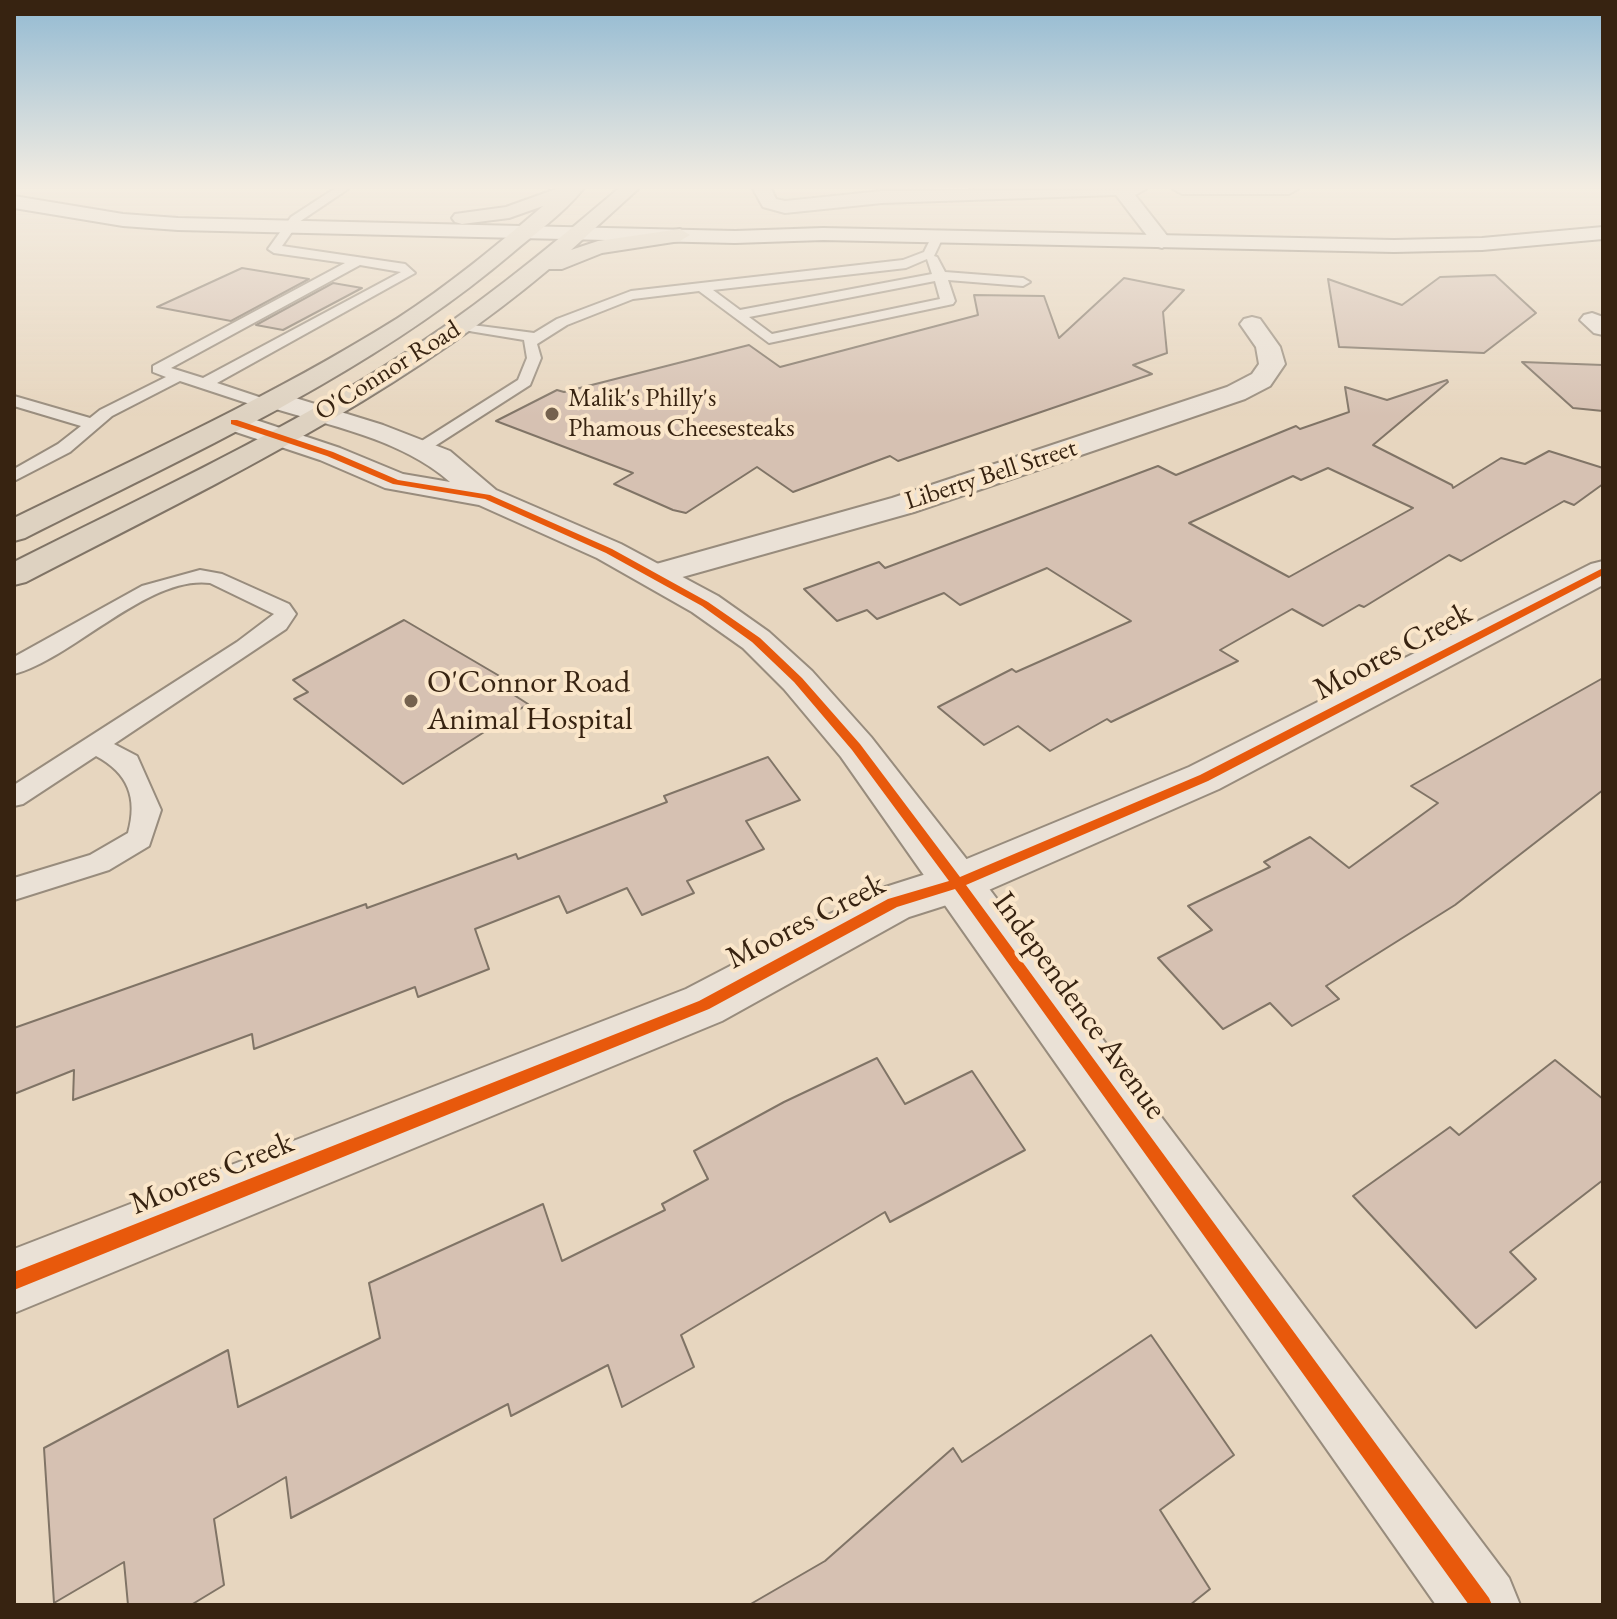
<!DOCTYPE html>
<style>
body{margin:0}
#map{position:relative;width:1617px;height:1619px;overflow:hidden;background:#e7d6bf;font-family:"EB Garamond",serif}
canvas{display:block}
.frame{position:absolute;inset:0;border:16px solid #372311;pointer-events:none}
</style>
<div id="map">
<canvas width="1617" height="1619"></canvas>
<div class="frame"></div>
</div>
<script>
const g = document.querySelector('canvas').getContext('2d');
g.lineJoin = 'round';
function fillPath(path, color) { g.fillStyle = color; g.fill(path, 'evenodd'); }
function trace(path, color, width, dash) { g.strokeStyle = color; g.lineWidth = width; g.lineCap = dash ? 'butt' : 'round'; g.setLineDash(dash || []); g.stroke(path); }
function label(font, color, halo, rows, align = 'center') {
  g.font = font + ' "EB Garamond",serif'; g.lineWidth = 8; g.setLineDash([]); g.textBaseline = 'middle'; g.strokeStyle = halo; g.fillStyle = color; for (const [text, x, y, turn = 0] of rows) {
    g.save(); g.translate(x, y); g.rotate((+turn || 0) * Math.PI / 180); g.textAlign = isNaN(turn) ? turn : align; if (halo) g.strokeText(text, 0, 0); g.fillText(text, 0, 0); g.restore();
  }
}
const building = new Path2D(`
 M242,268L309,279L231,321L157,307Z
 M1495,275L1536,313L1484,353L1339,347L1328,279L1402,305L1440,277Z
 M1124,278L1184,290L1163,312L1167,353L1133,365L1152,374L898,461L890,456L793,492L757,467L686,513L673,510L614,484L633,473L496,421L557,390L564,392L749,345L780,367L978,315L974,295L1044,296L1059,338Z
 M333,283L362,288L283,330L256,325Z
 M1522,362L1603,365V411L1573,408Z
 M1447,380L1448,382L1373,445L1452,485L1453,488L1501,458L1525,464L1549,451L1603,468V484L1574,505L1564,501L1461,561L1449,555L1364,607L1359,605L1323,626L1292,609L1220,650L1238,661L1111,722L1107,719L1050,751L1018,726L984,745L938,707L1012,669L1016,672L1131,621L1047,568L960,605L944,593L877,619L867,610L837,621L804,589L879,562L885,568L1158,466L1176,475L1296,426L1300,429L1349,412L1345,387L1387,400ZM1328,468L1413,508L1289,577L1189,523L1293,476L1301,480Z
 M404,620L508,681L500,686L528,704L403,784L294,699L308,692L293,680Z
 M1603,678V790L1455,905L1326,986L1339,999L1292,1026L1270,1003L1223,1029L1158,958L1212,930L1188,906L1270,867L1264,862L1310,837L1349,868L1438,803L1411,786Z
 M768,757L800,800L746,821L764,849L687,881L694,893L642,915L627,888L567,913L559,896L475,929L489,969L418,997L415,987L254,1049L252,1034L73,1100L74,1070L14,1094V1028L366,904L367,908L516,854L518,859L667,802L664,796Z
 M877,1058L905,1104L972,1071L1025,1150L890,1222L885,1212L681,1335L694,1367L622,1407L608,1365L511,1416L508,1404L291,1518L286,1477L214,1519L224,1585L191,1605H128L124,1562L54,1603L44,1448L228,1350L238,1407L380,1338L369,1283L543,1204L562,1261L665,1210L662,1204L708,1179L694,1151L784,1102Z
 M1555,1060L1603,1099V1180L1510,1252L1536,1279L1476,1328L1353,1196L1450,1127L1459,1135Z
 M1151,1335L1234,1455L1160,1510L1210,1589L1190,1605H749L825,1561L953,1448L962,1462Z`);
const service = new Path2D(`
 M334,189H348L299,222L282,246L405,264L415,273L217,383L274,402V408H262L180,381L112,416L70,452L14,481V469L58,444L81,426L14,406V396L90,418L100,410L166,377L153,372V366L345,263L274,253L268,249L291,217ZM360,265L401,272L203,378L171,368Z
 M937,233L943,237L934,256L937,257L945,272L1023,278L1030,282L1023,286L948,280L955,301L953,304L769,343L699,291L633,299L567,325L537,344L541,358L530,385L424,453L418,454L409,449L518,380L527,358L524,340L457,329V323L534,333L557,319L631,291L903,260L924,252L933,234ZM927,259L932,274L740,310L713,290L906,268ZM935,281L940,299L772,334L749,317Z
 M200,570L222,574L289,604L296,614L286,629L114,744L137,756L161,810L149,846L109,870L14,900V878L90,855L128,833C138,798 128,773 96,756L23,804L14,806V785L237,642L274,614L210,583C148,575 72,659 14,674V657L142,586Z`);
const minor = new Path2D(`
 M753,189H771L776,199L785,201L882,191L1146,189L1135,195L1172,242L1162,248L1155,246L1116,195L882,203L785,213L763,207Z
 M1173,189H1298L1289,194H1182Z
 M1592,313L1603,317V335L1594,333L1580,320L1584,315Z
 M1252,317L1260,319L1280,347L1285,364L1270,386L1245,399L914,512L654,585L642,582L637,575L642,568L892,498L1227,387L1252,374L1259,364L1256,347L1240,324L1244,319Z
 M1603,561V585L1219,789L975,896L909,917L722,1021L14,1313V1249L686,989L876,890L945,868L1189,767L1591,564Z`);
const tertiary = new Path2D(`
 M276,392L383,425L450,451L496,490L621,544L718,596L769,632L812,671L871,737L975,870L1509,1578L1520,1605H1436L841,757L784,689L743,648L692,612L597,558L479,505L385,488L320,460L224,428L220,422L224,416L234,414L244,416L340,448L403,474L450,482C402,439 327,425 266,406L262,400L266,394Z`);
const secondary = new Path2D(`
 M14,196L123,214L178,218L735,231L823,228L1394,240L1482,238L1603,227V239L1482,250L1394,252L823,240L735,243L178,230L123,226L14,208Z`);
const trunk = new Path2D(`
 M556,189H583C563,214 534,234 511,254C367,376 192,453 25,538L14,541V518C143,455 275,395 398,318C449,285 496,246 543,206L509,218L462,224L455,222L452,218L455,214L506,207Z
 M618,189H638L571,250L598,241L680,229L690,235L680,241L602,253L562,269H549C392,401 207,488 26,582L14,585V562C139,499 267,440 385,366C468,314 543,253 618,189Z`);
const cycleway = new Path2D(`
 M231,420H237L333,452L398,480L490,495L612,549L708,602L760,638L802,678L860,744L960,877L1200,775L1603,568V575L1208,781L966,885L1489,1598L1492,1605H1469L955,889L897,907L709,1009L14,1290V1272L699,1001L888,899L949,881L852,750L794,682L752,642L702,606L606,553L485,499L393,484L327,456L231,424Z`);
const markers = [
 [552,414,8,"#75624e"],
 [411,701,8,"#75624e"]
];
const farStreetnames = [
 ["O'Connor Road",388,371,-32],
 ["Liberty Bell Street",991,475,-18]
];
const farPoinames = [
 ["Malik's Philly's",568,399],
 ["Phamous Cheesesteaks",568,429]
];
const streetNames = [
 ["Moores Creek",1393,652,-28],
 ["Moores Creek",806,922,-27],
 ["Independence Avenue",1079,1006,54],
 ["Moores Creek",212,1174,-22]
];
const poiNames = [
 ["O'Connor Road",427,683],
 ["Animal Hospital",427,720]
];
fillPath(building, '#d6c1b2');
trace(building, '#807466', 2);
trace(service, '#988c7d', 4);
trace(minor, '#988c7d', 4);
trace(tertiary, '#988c7d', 4);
trace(secondary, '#807466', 4);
trace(trunk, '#807466', 4);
fillPath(service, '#eae1d6');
fillPath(minor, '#eae1d6');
fillPath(tertiary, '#eae1d6');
fillPath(secondary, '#eae1d6');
fillPath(trunk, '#ded2c1');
fillPath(cycleway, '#e8590c');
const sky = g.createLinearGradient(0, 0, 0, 416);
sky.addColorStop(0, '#93bad2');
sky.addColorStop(0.45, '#f4ede2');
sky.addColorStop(1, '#f4ede200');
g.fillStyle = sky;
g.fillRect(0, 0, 1617, 416);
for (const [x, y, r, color] of markers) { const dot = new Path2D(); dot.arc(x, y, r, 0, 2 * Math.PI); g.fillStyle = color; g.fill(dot); trace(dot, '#fae6ca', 3); }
label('26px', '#372311', '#fae6ca', farStreetnames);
label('26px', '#372311', '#fae6ca', farPoinames, 'left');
label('32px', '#372311', '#fae6ca', streetNames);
label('32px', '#372311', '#fae6ca', poiNames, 'left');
</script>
